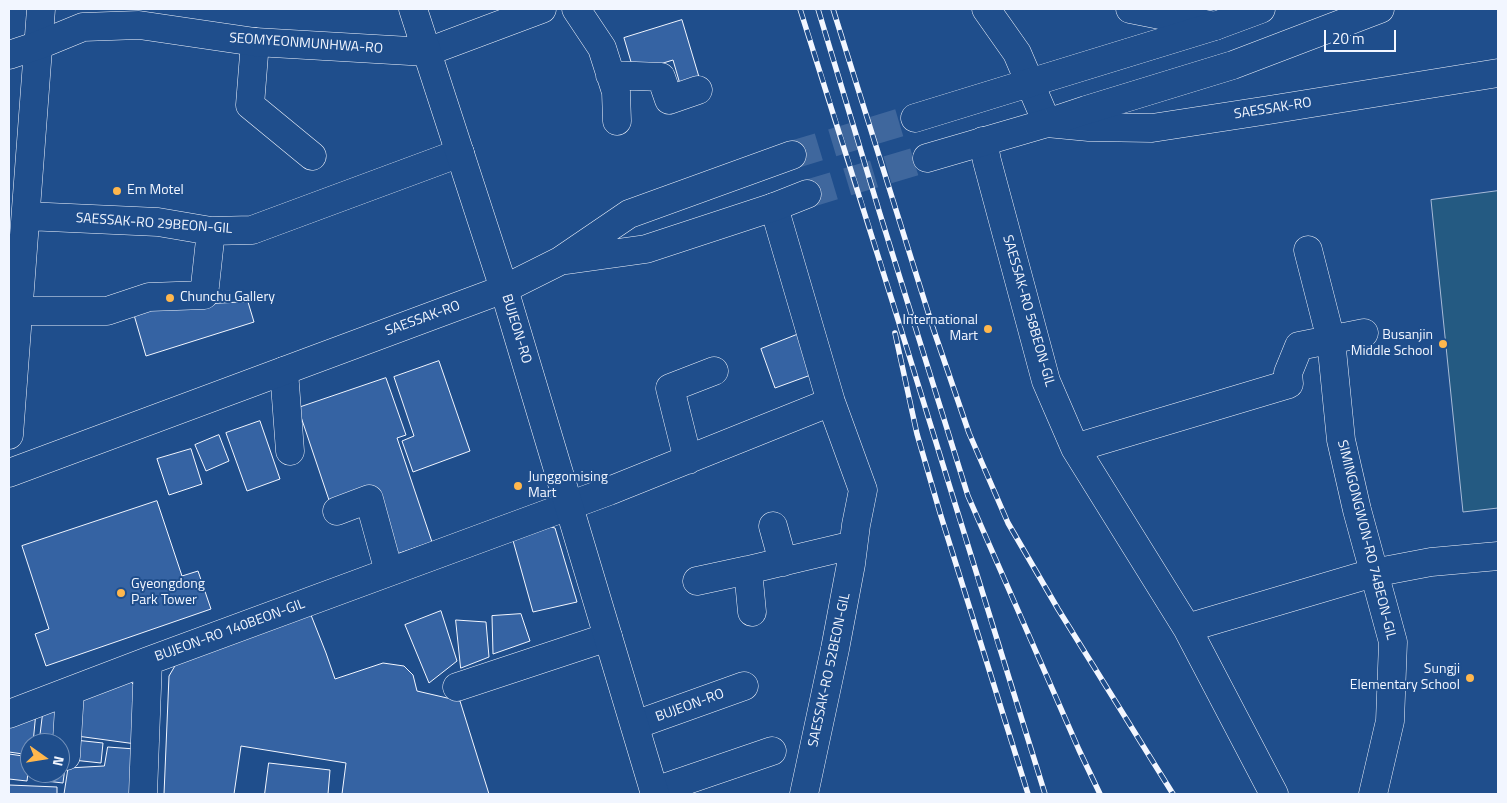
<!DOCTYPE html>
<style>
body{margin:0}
#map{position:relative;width:1507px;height:803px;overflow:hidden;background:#1f4e8c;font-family:"Titillium Web",sans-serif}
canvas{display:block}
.frame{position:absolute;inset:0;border:10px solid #f2f6ff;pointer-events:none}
.north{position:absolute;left:20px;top:733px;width:50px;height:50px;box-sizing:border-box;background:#1f4e8c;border:1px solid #7391ba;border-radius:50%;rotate:103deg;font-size:14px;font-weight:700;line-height:20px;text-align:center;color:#f2f6ff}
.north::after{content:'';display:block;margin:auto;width:18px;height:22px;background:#ffb74d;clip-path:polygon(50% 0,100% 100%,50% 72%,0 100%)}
.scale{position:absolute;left:1324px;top:30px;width:72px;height:22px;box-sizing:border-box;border:2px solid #f2f6ff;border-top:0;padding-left:6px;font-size:15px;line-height:18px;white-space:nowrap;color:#f2f6ff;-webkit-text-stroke:4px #1f4e8c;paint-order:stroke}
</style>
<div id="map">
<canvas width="1507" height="803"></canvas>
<div class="frame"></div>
<div class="north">N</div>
<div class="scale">20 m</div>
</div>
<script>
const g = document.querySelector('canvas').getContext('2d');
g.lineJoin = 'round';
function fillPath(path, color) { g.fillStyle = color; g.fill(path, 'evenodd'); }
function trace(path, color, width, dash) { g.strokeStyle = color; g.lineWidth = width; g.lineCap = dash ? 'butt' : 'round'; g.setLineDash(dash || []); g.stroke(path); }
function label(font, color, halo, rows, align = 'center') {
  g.font = font + ' "Titillium Web",sans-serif'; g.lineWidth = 4; g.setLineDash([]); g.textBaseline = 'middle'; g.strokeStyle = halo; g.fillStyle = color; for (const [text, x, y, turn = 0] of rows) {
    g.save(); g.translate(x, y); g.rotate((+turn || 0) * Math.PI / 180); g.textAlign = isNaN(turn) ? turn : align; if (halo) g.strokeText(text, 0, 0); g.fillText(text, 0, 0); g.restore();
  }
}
const green = new Path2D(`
 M1498,191V508L1463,512L1431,200Z`);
const building = new Path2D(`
 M682,20L699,77L680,84L673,60L634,72L624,38Z
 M248,302L254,322L146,356L132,308Z
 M804,332L819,372L775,388L761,349Z
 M439,361L470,451L413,472L402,441L414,436L394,377Z
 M386,378L406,435L397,438L432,542L394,555L372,491L331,506L298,408Z
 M260,421L280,479L247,491L226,433Z
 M219,435L229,461L206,471L195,445Z
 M191,449L202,484L169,495L157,459Z
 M157,501L182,576L198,571L211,609L46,666L35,634L49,629L22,546Z
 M536,523L555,528L577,602L533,612L512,537Z
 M309,610L326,653L335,679L383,663L404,666L413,675L417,691L460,701L489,794H342L346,763L241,746L234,794H164L169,676L179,659Z
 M441,611L457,661L429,683L405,625Z
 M521,614L530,641L493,654L492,616Z
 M456,620L486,622L489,657L461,668Z
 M125,676L140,691L136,744L77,736V695Z
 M65,703L60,743H39L43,710Z
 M36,712L33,743H30V755L9,752V725Z
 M75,740L103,743L101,763L73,760Z
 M108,747L135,749L133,794H64L68,768L104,766Z
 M9,754L30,757L27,781L9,779Z
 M60,758L66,759L63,783L37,780V773H60Z
 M269,763L330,770L328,794H265Z
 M9,785L57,787V794H9Z`);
const majorTunnel = new Path2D(`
 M792,155L915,118
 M807,194L927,158`);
const minor = new Path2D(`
 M576,9L602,48L616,92L617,121
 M986,9L1017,53L1047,123L1089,127L1152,128L1269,110L1498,73
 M1130,9L1215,26
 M255,42L250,105L312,156
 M427,52L542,9
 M610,75L661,77L669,100L698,90
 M983,141L987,161L1046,381L1075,448L1187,628L1274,794
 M774,207L831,402L863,490L856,525L851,564L835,649L804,794
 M26,216L158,222L211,231L252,230L460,153
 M1308,250L1331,340L1341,440L1357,510L1393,642L1390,721L1373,794
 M18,311H107L149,297L204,295L211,231
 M284,371L290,451
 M9,435L41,9
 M1075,448L1289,384L1288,373L1299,346L1364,333
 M688,460L670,388L714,371
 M337,511L369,499L389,572
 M773,526L783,562
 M697,581L748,570
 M752,612L748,570L853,545
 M1187,628L1373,573L1431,562L1498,556
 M457,687L608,637
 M9,714L148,661L609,491L831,402
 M635,725L744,686
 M60,756H66L70,691
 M655,791L772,751
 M143,794L148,661`);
const major = new Path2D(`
 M413,9L504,289L655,794
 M9,55L39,45L83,27L139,25L255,42L427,52
 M915,118L1215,26L1261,9
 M927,158L1047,123L1086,110L1233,65L1380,9
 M567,260L646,249L774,207L807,194
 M9,473L504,289L560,261L629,214L792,155`);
const rail = new Path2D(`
 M800,9C884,270 963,532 1045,794
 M818,9L880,214L968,496L1079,750L1100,794
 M833,9L933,328L969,433L1008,523L1058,609L1173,794
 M895,333L917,434L940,513L1028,794`);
const markers = [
 [117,191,5,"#ffb74d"],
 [170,298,5,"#ffb74d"],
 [988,329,5,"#ffb74d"],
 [1443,344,5,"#ffb74d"],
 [518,486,5,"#ffb74d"],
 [121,593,5,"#ffb74d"],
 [1470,678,5,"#ffb74d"]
];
const streetNames = [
 ["SEOMYEONMUNHWA-RO",306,44,4],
 ["SAESSAK-RO",1273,109,-9],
 ["SAESSAK-RO 29BEON-GIL",154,224,4],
 ["SAESSAK-RO 58BEON-GIL",1028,311,74],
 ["SAESSAK-RO",423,319,-20],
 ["BUJEON-RO",516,329,73],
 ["SIMINGONGWON-RO 74BEON-GIL",1366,540,76],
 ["BUJEON-RO 140BEON-GIL",230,631,-20],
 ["SAESSAK-RO 52BEON-GIL",830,670,-78],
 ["BUJEON-RO",690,706,-20]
];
const poiNames = [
 ["Em Motel",127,191],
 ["Chunchu Gallery",180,298],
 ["International",978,321,"right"],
 ["Mart",978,337,"right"],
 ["Busanjin",1433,336,"right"],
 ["Middle School",1433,352,"right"],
 ["Junggomising",528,478],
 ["Mart",528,494],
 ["Gyeongdong",131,585],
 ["Park Tower",131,601],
 ["Sungji",1460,670,"right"],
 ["Elementary School",1460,686,"right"]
];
fillPath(green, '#245a82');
trace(green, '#a8bbd7', 1);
fillPath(building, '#3563a3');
trace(building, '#f2f6ff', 1);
trace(majorTunnel, '#3f679d', 28, [28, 14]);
trace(minor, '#f2f6ff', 29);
trace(major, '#f2f6ff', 29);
trace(minor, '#1f4e8c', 28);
trace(major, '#1f4e8c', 28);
trace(rail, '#f2f6ff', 5.5);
trace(rail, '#1f4e8c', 4, [11]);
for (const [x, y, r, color] of markers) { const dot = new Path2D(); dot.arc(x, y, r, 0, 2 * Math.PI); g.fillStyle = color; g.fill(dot); trace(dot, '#1f4e8c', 2); }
label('14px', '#f2f6ff', '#1f4e8c', streetNames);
label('14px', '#f2f6ff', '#1f4e8c', poiNames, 'left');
</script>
